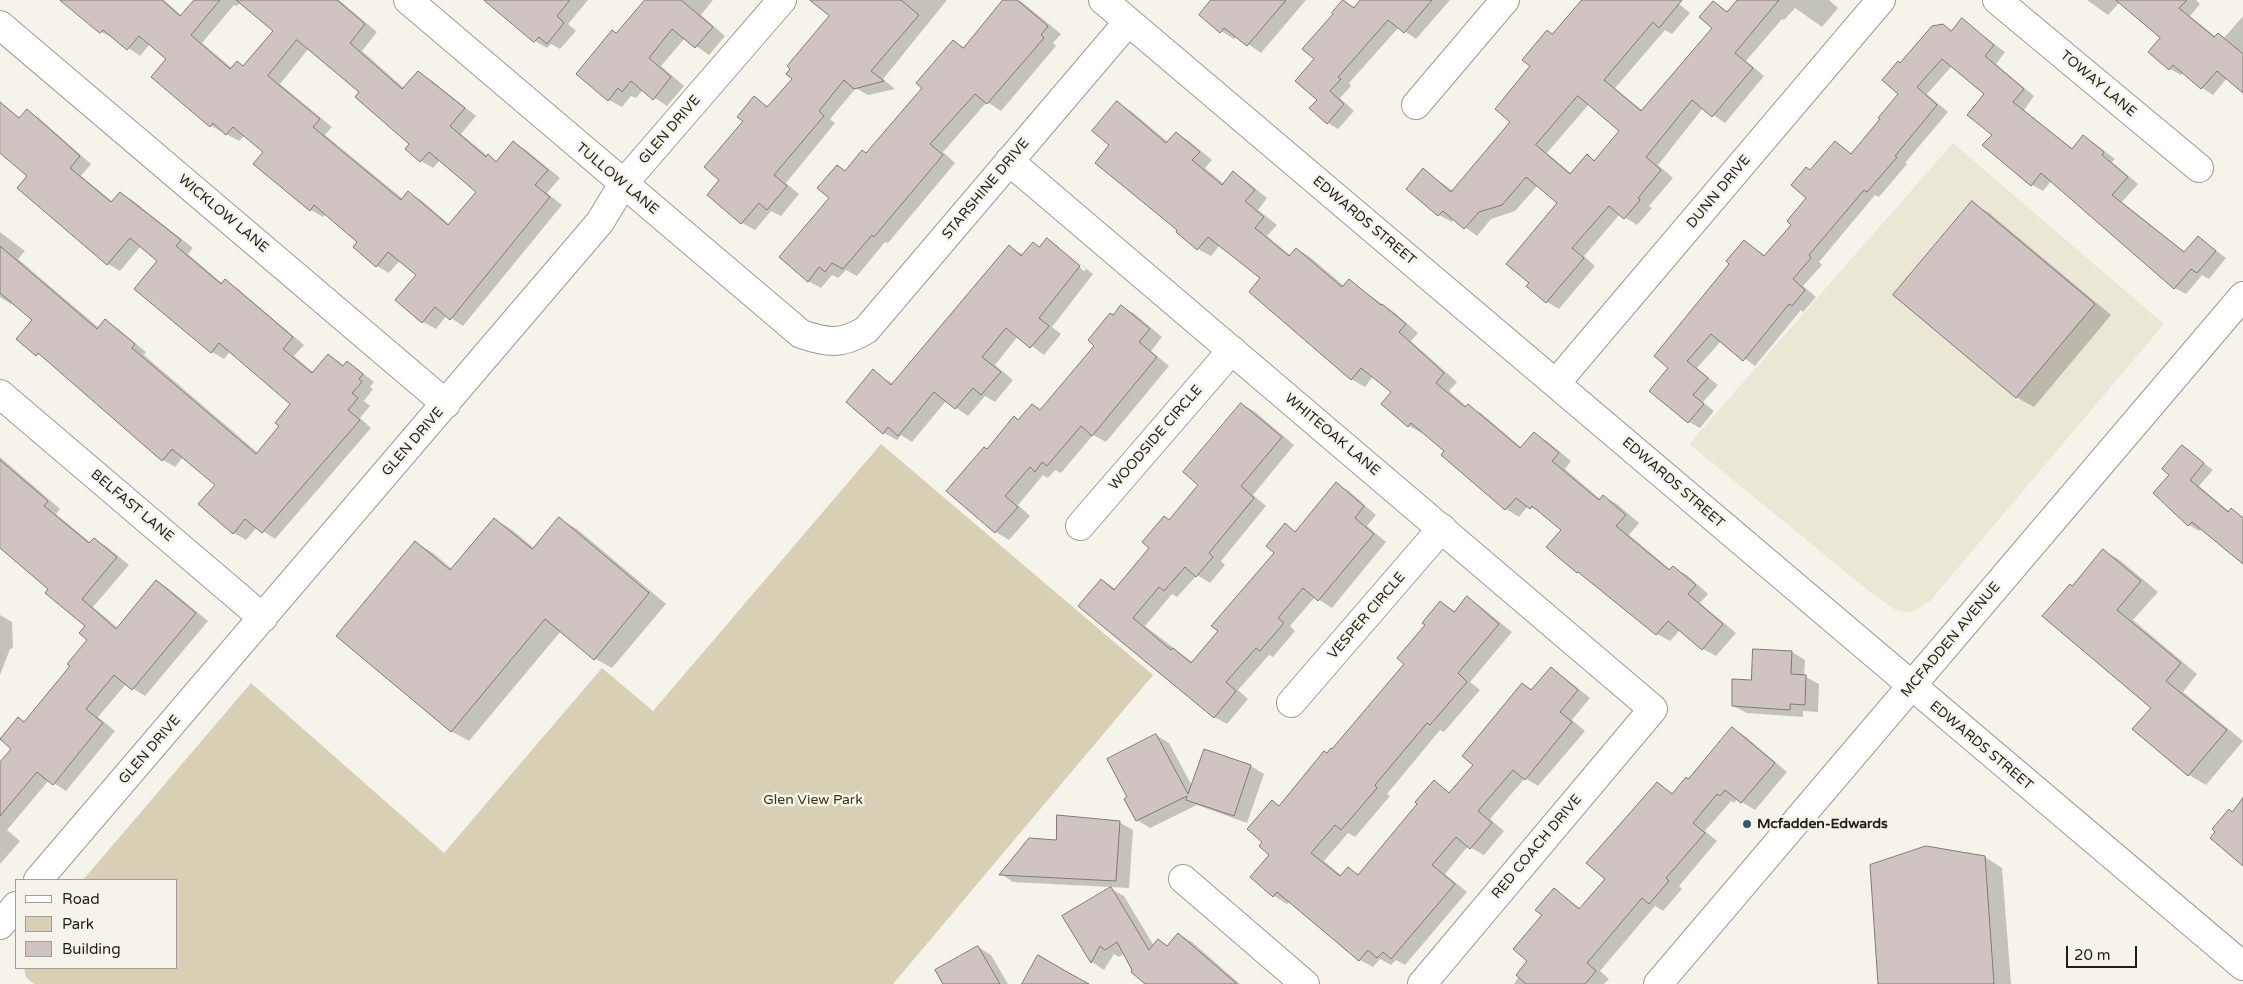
<!DOCTYPE html>
<style>
body{margin:0}
#map{position:relative;width:2243px;height:984px;overflow:hidden;background:#f6f4ea;font-family:"Varela Round",sans-serif}
canvas{display:block}
.legend{position:absolute;left:15px;top:879px;width:162px;height:90px;box-sizing:border-box;background:#f6f4ea;border:1px solid #a09f97;margin:0;padding:6px 9px;list-style:none;font-size:15px;color:#201f1b}
.legend li{display:flex;align-items:center;gap:10px;height:25px}
.legend b{width:25px;border:1px solid #a09f97}
.scale{position:absolute;left:2066px;top:946px;width:71px;height:22px;box-sizing:border-box;border:2px solid #201f1b;border-top:0;padding-left:6px;font-size:15px;line-height:18px;white-space:nowrap;color:#201f1b;-webkit-text-stroke:4px #f6f4ea;paint-order:stroke}
</style>
<div id="map">
<canvas width="2243" height="984"></canvas>
<ul class="legend">
<li><b style="height:6px;background:#fff"></b>Road</li>
<li><b style="height:14px;background:#d7d0b4"></b>Park</li>
<li><b style="height:14px;background:#cfc4c2"></b>Building</li>
</ul>
<div class="scale">20 m</div>
</div>
<script>
const g = document.querySelector('canvas').getContext('2d');
g.lineJoin = 'round';
function fillPath(path, color) { g.fillStyle = color; g.fill(path, 'evenodd'); }
function trace(path, color, width, dash) { g.strokeStyle = color; g.lineWidth = width; g.lineCap = dash ? 'butt' : 'round'; g.setLineDash(dash || []); g.stroke(path); }
function label(font, color, halo, rows, align = 'center') {
  g.font = font + ' "Varela Round",sans-serif'; g.lineWidth = 5; g.setLineDash([]); g.textBaseline = 'middle'; g.strokeStyle = halo; g.fillStyle = color; for (const [text, x, y, turn = 0] of rows) {
    g.save(); g.translate(x, y); g.rotate((+turn || 0) * Math.PI / 180); g.textAlign = isNaN(turn) ? turn : align; if (halo) g.strokeText(text, 0, 0); g.fillText(text, 0, 0); g.restore();
  }
}
const built = new Path2D(`
 M1953,143L2164,324L1930,601L1911,613L1896,610L1875,596L1689,444Z`);
const green = new Path2D(`
 M881,444L1153,675L893,984H34L26,977L24,968H176V880H83L251,683L444,853L602,668L653,711Z`);
const shadow = new Path2D(`
 M61,0H164L182,16L195,0H339L377,32L362,51L404,88L418,72L431,80L476,116L461,134L488,156L498,162L514,143L526,150L560,178L547,193L562,205L463,326L447,315L436,329L423,322L418,275L400,260L389,273L377,266L358,242L326,214L323,217L311,210L265,151L245,135L239,141L211,126L153,77L168,59L150,44L140,56L114,38L101,32ZM241,2L275,30L245,67L237,62L232,68L202,43L234,5L237,6ZM309,48L361,92L411,144L421,161L433,168L440,160L478,191L450,225L421,200L408,193L403,199L325,135L332,127L280,84Z
 M496,0H588L568,24L576,31L560,49L551,44L547,48L535,41L492,5Z
 M646,0H713L701,15L725,36L709,55L685,38L661,66L684,86L667,106L643,90L636,98L631,96L622,107L609,100L617,34Z
 M829,0H947L883,79L895,89L868,95L856,88L830,119L835,123L786,183L799,194L781,216L771,211L755,230L742,223L709,195L721,180L754,98L769,107L793,79L831,16Z
 M1005,0H1018L1022,2L1061,34L1053,43L1056,46L1001,111L987,102L979,111L943,152L955,163L888,243L885,242L857,276L846,270L838,278L832,275L821,288L808,281L837,166L846,172L867,154L923,88L953,41L964,48Z
 M1213,0H1306L1261,53L1237,36L1234,39L1221,31Z
 M1362,0H1450L1416,39L1399,27L1349,83L1351,86L1340,98L1354,111L1338,129L1328,123L1318,100L1315,59L1335,14L1343,1L1355,8Z
 M1583,0H1682L1679,4L1690,13L1672,34L1665,30L1615,88L1643,111L1713,27L1714,3L1728,12L1738,0H1829L1838,8L1822,27L1795,8L1784,20L1782,19L1746,61L1764,76L1725,123L1703,108L1658,165L1673,178L1649,206L1652,208L1637,225L1620,214L1584,256L1595,266L1559,309L1547,302L1530,283L1559,203L1538,185L1515,211L1491,219L1477,236L1454,219L1452,222L1439,215L1408,189L1424,170L1453,191L1512,122L1532,66L1553,35ZM1589,104L1621,131L1596,161L1587,156L1572,174L1547,153Z
 M2087,0H2196L2200,4L2190,16L2216,37L2218,34L2224,38L2243,16V91L2227,78L2213,95L2202,88L2183,72L2181,75L2170,69L2162,38L2120,2L2108,15Z
 M1962,20L2005,52L1996,64L2034,96L2024,110L2073,149L2083,136L2094,143L2115,159L2112,162L2138,184L2122,202L2185,252L2198,237L2226,258L2209,279L2202,275L2186,294L2175,288L2051,181L2043,191L2032,185L1993,135L1986,94L1952,66L1927,94L1948,112L1905,163L1907,164L1879,197L1875,195L1819,262L1822,265L1803,286L1816,297L1803,312L1801,310L1755,366L1721,341L1697,368L1718,385L1703,402L1714,411L1700,428L1689,422L1670,368L1745,242L1766,256L1793,224L1808,198L1811,171L1835,142L1852,154L1900,94L1901,64L1942,25L1953,31Z
 M1117,103L1131,111L1168,142L1176,133L1189,141L1212,160L1205,168L1224,184L1233,173L1246,181L1267,198L1258,210L1277,225L1267,236L1291,256L1297,249L1310,257L1344,286L1349,281L1395,313L1418,333L1411,341L1457,382L1449,391L1467,407L1481,413L1522,448L1534,434L1547,441L1571,461L1565,469L1601,500L1604,497L1617,504L1639,523L1629,535L1671,570L1673,568L1687,575L1708,594L1700,603L1736,633L1716,656L1703,649L1680,630L1670,641L1657,634L1562,529L1544,514L1528,506L1519,517L1506,509L1443,454L1446,450L1424,432L1422,433L1409,426L1383,404L1393,392L1373,376L1365,387L1351,379L1262,278L1220,245L1211,256L1198,249L1179,230L1111,145Z
 M7,110L21,118L27,111L39,118L91,164L81,176L113,202L120,193L132,200L193,248L188,254L223,284L225,281L237,288L304,345L294,356L314,373L329,355L345,366L347,363L359,370L374,382L370,387L373,389L364,401L370,406L360,418L371,428L275,539L257,527L246,540L234,533L216,485L183,457L175,467L163,460L49,362L18,338L34,320L13,302L11,304L0,297V232L25,251L18,259L99,328L105,321L117,328L146,352L144,355L258,453L281,426L292,404L230,351L224,359L212,352L159,261L141,246L120,271L108,264L29,176L0,151V118Z
 M1972,203L1989,213L2111,315L2034,407L2016,397Z
 M1047,240L1058,246V249L1084,271L1086,269L1058,246L1093,274L1052,327L1061,334L1044,355L1018,336L995,365L1013,380L995,402L985,396L968,416L946,401L912,442L901,435L897,440L884,433L873,371L893,384L1010,247L1024,255L1033,243L1040,247Z
 M1122,307L1135,314L1162,337L1151,351L1169,366L1106,442L1093,435L1061,473L1055,470L1048,478L1043,475L1018,505L1030,516L1009,540L996,532L947,491L987,450L1015,418L1019,420L1032,405L1041,410L1096,345Z
 M1241,404L1254,411L1294,445L1253,495L1266,506L1221,561L1225,565L1210,583L1197,575L1177,597L1172,594L1145,626L1192,662L1219,631L1275,553L1285,525L1296,532L1336,484L1349,491L1376,515L1367,526L1386,542L1332,608L1315,597L1290,626L1295,631L1273,657L1269,655L1238,690L1248,699L1227,724L1214,717L1102,580L1116,589L1151,548L1200,485Z
 M2183,447L2213,470L2199,486L2230,512L2232,510L2243,517V563L2202,528L2199,531L2189,525L2155,493L2170,475Z
 M0,457L60,509L56,514L91,543L94,539L107,547L129,565L93,607L118,628L157,581L169,589L208,621L145,696L126,684L98,717L115,731L66,791L49,780L7,830L20,841L0,864V764L13,749L19,719L25,722L72,666L89,640L86,626L50,589L0,545Z
 M494,519L511,529L534,548L559,519L577,529L666,604L612,668L594,658L561,631L469,741L451,731L416,543L433,553L452,569Z
 M2104,551L2121,561L2158,592L2133,620L2197,674L2183,692L2243,741L2206,785L2189,775L2134,729L2152,708L2073,587Z
 M1467,598L1480,606L1512,632L1470,682L1480,690L1444,732L1440,730L1387,794L1390,796L1355,837L1348,833L1324,861L1342,876L1348,869L1360,875L1419,804L1434,782L1451,793L1475,765L1523,684L1533,690L1551,669L1564,677L1590,698L1572,720L1585,731L1538,786L1525,778L1490,819L1504,831L1484,855L1468,846L1445,874L1467,892L1405,965L1396,960L1391,965L1380,959L1373,967L1360,960L1290,901L1287,904L1274,896L1252,877L1271,854L1264,842L1273,802L1280,806L1333,751L1406,664L1441,602L1456,612Z
 M0,615L12,622L13,648L10,649L0,675Z
 M1792,652L1805,660L1804,676L1819,684L1818,712L1803,711V717L1747,713L1733,706Z
 M1732,728L1745,736L1787,772L1755,810L1737,799L1734,803L1731,801L1705,831L1717,841L1679,886L1682,889L1663,911L1655,906L1600,971L1609,979L1604,984H1514L1529,961L1543,915L1555,889L1581,909L1606,879L1658,784L1674,794L1689,780Z
 M1156,735L1169,743L1192,786L1204,750L1251,766L1264,774L1247,823L1197,805L1150,828L1137,820Z
 M1119,822L1133,830L1129,888L1013,882L1001,874L1057,841Z
 M1985,857L2002,868L2011,984H1880Z
 M1111,889L1124,896L1154,946L1159,941L1169,947L1179,935L1192,942L1240,984H1147L1134,970L1125,953L1119,957L1114,954L1104,970L1092,962L1064,917Z
 M978,947L991,955L1008,984H944Z`);
const building = new Path2D(`
 M60,0H162L180,16L194,0H220L191,35L230,69L237,61L243,66L273,31L236,0H337L365,24L350,43L402,89L418,71L465,108L450,126L486,157L488,154L496,162L513,141L548,170L535,185L550,197L450,320L435,307L422,323L395,300L416,275L388,252L376,267L353,247L357,242L314,205L310,211L253,164L263,152L233,127L226,135L213,123L210,127L151,77L166,59L139,36L127,50L103,30L100,33ZM297,40L359,92L355,97L409,144L405,149L420,162L429,152L476,192L448,225L408,191L401,200L313,127L320,119L268,76Z
 M484,0H570L557,16L564,23L547,44L539,37L534,42Z
 M645,0H681L713,27L695,48L672,29L649,58L671,77L653,100L631,81L622,92L618,88L608,101L576,74L612,30L616,33Z
 M810,0H901L919,15L871,71L884,81L854,89L844,80L819,111L824,116L774,175L787,186L767,210L759,203L741,224L707,195L719,180L704,167L743,121L737,117L754,96L767,107L792,79L786,74L790,69L787,66L829,16Z
 M1003,0H1017L1048,26L1041,35L1044,38L987,104L975,94L930,144L943,155L874,237L872,235L843,269L832,263L825,272L819,267L808,282L779,257L829,198L817,188L837,165L845,171L862,150L866,153L922,88L916,83L953,40L963,48Z
 M1211,0H1286L1247,46L1224,28L1220,33L1199,15Z
 M1343,0L1354,8L1360,0H1432L1404,33L1388,20L1338,77L1341,79L1330,91L1344,104L1327,124L1309,108L1317,100L1295,81L1314,59L1302,49L1333,14L1332,13Z
 M1582,0H1682L1659,28L1653,22L1604,80L1641,111L1712,28L1699,17L1713,1L1727,12L1737,0H1779L1735,53L1753,68L1712,117L1692,100L1646,157L1661,170L1638,198L1640,200L1624,219L1609,206L1572,248L1584,258L1546,303L1526,286L1529,283L1506,264L1557,203L1526,177L1502,205L1479,212L1464,229L1443,211L1438,216L1406,189L1423,168L1451,192L1510,122L1495,109L1530,66L1522,60L1547,30L1552,34ZM1578,96L1619,131L1594,161L1587,154L1570,174L1536,145Z
 M2116,0H2187L2179,8L2214,37L2218,33L2243,54V93L2217,71L2201,89L2173,65L2169,70L2148,52L2160,38Z
 M1962,18L1994,45L1985,56L2024,89L2013,102L2072,149L2083,135L2104,152L2102,155L2128,177L2112,195L2184,252L2198,236L2216,251L2197,273L2191,269L2174,289L2041,173L2031,186L1982,145L1992,135L1967,115L1984,94L1942,59L1917,87L1937,105L1895,156L1897,157L1867,192L1864,190L1809,255L1811,258L1793,279L1805,290L1792,306L1789,304L1743,361L1711,334L1687,361L1708,378L1693,395L1704,404L1688,423L1649,391L1668,368L1654,356L1729,264L1726,261L1744,240L1764,256L1791,225L1787,221L1806,198L1791,185L1806,167L1810,170L1835,141L1851,154L1880,119L1878,118L1898,94L1882,80L1898,61L1900,63L1932,26L1943,24L1951,31Z
 M1117,101L1166,143L1176,132L1200,152L1192,160L1222,185L1233,171L1255,190L1245,201L1264,217L1255,228L1289,256L1296,248L1342,287L1349,279L1381,305L1382,304L1406,324L1399,332L1444,373L1436,383L1465,407L1468,404L1520,448L1534,432L1559,453L1552,461L1599,500L1603,495L1626,515L1616,526L1669,570L1673,566L1696,585L1688,594L1723,624L1702,650L1668,621L1656,635L1578,572L1577,573L1546,547L1561,530L1532,506L1530,509L1516,498L1505,510L1441,455L1444,451L1411,423L1408,427L1381,404L1391,392L1361,368L1351,380L1249,292L1260,278L1208,237L1197,250L1176,232L1177,230L1095,163L1109,145L1092,131Z
 M0,102L19,118L27,109L80,156L70,168L111,202L120,192L181,240L176,246L221,284L225,279L293,337L283,349L312,373L328,354L343,366L347,361L363,374L359,379L362,382L352,393L358,398L348,410L360,420L262,533L245,519L233,534L198,504L215,485L172,449L162,461L38,353L36,356L16,339L32,320L0,293V246L97,329L105,319L135,344L132,348L256,454L279,426L275,423L290,404L219,343L211,353L134,289L157,261L130,238L107,265L17,188L27,176L0,153Z
 M1972,201L2095,304L2016,398L1893,295Z
 M1047,238L1080,266L1039,318L1049,326L1030,348L1006,328L982,357L1001,372L981,395L973,388L955,409L934,392L898,436L888,427L883,434L846,402L873,369L891,385L1009,245L1021,256L1033,242L1039,247Z
 M1121,305L1150,329L1139,342L1157,357L1092,436L1081,426L1047,466L1042,462L1035,472L1030,467L1005,496L1018,507L995,533L946,491L984,447L987,449L1014,416L1018,420L1032,404L1040,410L1094,346L1088,340L1110,313L1113,315Z
 M1241,403L1282,437L1241,486L1254,498L1209,553L1213,557L1196,577L1185,567L1164,591L1159,587L1133,618L1171,650L1173,648L1191,663L1218,631L1211,626L1274,553L1266,546L1285,523L1295,532L1336,482L1364,506L1355,518L1374,534L1318,601L1303,588L1278,618L1284,623L1260,651L1256,648L1226,682L1236,691L1214,718L1078,606L1101,579L1114,590L1149,548L1142,542L1164,516L1169,520L1198,485L1183,472Z
 M2182,445L2204,463L2190,480L2228,512L2231,508L2243,518V564L2192,522L2188,526L2153,493L2169,475L2162,469Z
 M0,460L48,501L44,506L89,543L94,538L117,557L82,599L116,629L156,580L196,613L132,690L114,675L86,709L103,723L53,785L37,772L0,816V762L11,749L0,739L18,717L24,722L70,666L67,664L87,640L79,633L85,626L45,593L48,589L0,548Z
 M559,517L649,593L594,660L545,619L451,732L336,636L415,541L450,570L494,518L532,549Z
 M2103,549L2141,581L2117,610L2181,663L2166,681L2227,730L2188,776L2132,729L2151,708L2042,616L2070,584L2072,586Z
 M1467,596L1499,624L1458,673L1467,682L1430,725L1427,723L1375,785L1377,788L1341,830L1335,825L1311,853L1340,876L1348,867L1358,875L1417,804L1415,802L1434,780L1449,793L1473,765L1462,756L1522,683L1531,690L1551,667L1578,690L1560,712L1572,722L1525,780L1513,770L1478,811L1492,823L1470,849L1456,837L1432,865L1455,884L1391,959L1383,952L1377,958L1368,950L1359,961L1277,892L1273,897L1250,877L1269,855L1259,846L1262,842L1247,829L1272,800L1279,806L1324,751L1327,753L1331,748L1332,749L1404,664L1397,658L1425,625L1422,623L1440,601L1454,612Z
 M1753,649L1792,651L1791,674L1806,675L1805,705L1790,704V710L1732,706V679L1751,680Z
 M1732,727L1775,763L1741,803L1725,790L1720,796L1717,794L1693,823L1705,833L1666,878L1669,881L1649,904L1642,898L1587,963L1596,971L1585,984H1526L1516,975L1527,961L1513,949L1542,915L1535,910L1554,888L1579,909L1605,879L1586,863L1657,782L1672,794L1686,777L1688,779Z
 M1156,734L1188,794L1204,749L1251,765L1234,816L1186,800L1187,796L1136,821L1124,799L1127,797L1107,759Z
 M2243,798V866L2210,838L2215,832L2212,829L2229,809L2232,812Z
 M1057,815L1120,821L1116,881L999,875L1029,838L1056,840Z
 M1926,846L1985,856L1994,984H1878L1870,865Z
 M1111,887L1149,950L1158,939L1167,946L1178,933L1237,984H1145L1131,972L1132,970L1117,942L1105,950L1100,946L1091,963L1062,916Z
 M978,946L1000,984H943L935,970Z
 M1038,955L1069,973L1089,984H1022Z`);
const minor = new Path2D(`
 M408,0L801,334C828,343 841,345 866,330L1128,22
 M1103,0L2243,966
 M1997,0L2199,168
 M0,25L446,404
 M1416,105L1505,0
 M1009,161L1653,709L1422,984
 M1556,383L1881,0
 M0,394L263,618
 M1080,526L1232,350
 M1291,703L1442,528
 M1183,879L1305,984
 M38,880L600,222L623,184L782,0
 M0,925L16,906
 M1658,984L2243,296`);
const markers = [
 [1747,824,5,"#2d5b7a"]
];
const streetNames = [
 ["TOWAY LANE",2098,84,40],
 ["GLEN DRIVE",670,130,-49],
 ["TULLOW LANE",617,179,40],
 ["STARSHINE DRIVE",986,189,-50],
 ["DUNN DRIVE",1719,192,-50],
 ["WICKLOW LANE",223,214,40],
 ["EDWARDS STREET",1364,221,40],
 ["WHITEOAK LANE",1332,435,40],
 ["WOODSIDE CIRCLE",1156,438,-49],
 ["GLEN DRIVE",413,442,-49],
 ["EDWARDS STREET",1673,483,41],
 ["BELFAST LANE",132,506,40],
 ["VESPER CIRCLE",1367,616,-49],
 ["MCFADDEN AVENUE",1951,640,-50],
 ["EDWARDS STREET",1981,746,40],
 ["GLEN DRIVE",150,750,-49],
 ["RED COACH DRIVE",1537,847,-50]
];
const parkNames = [
 ["Glen View Park",813,800]
];
const poiNames = [
 ["Mcfadden-Edwards",1757,824]
];
fillPath(built, '#ebe7d6');
fillPath(green, '#d7d0b4');
fillPath(shadow, '#0003');
fillPath(building, '#cfc4c2');
trace(building, '#817876', 1);
trace(minor, '#9d9b92', 30);
trace(minor, '#fff', 28);
for (const [x, y, r, color] of markers) { const dot = new Path2D(); dot.arc(x, y, r, 0, 2 * Math.PI); g.fillStyle = color; g.fill(dot); trace(dot, '#f6f4ea', 2); }
label('14px', '#201f1b', '#f6f4ea', streetNames);
label('14px', '#3e340a', '#f6f4ea', parkNames);
label('bold 14px', '#201f1b', '#f6f4ea', poiNames, 'left');
</script>
